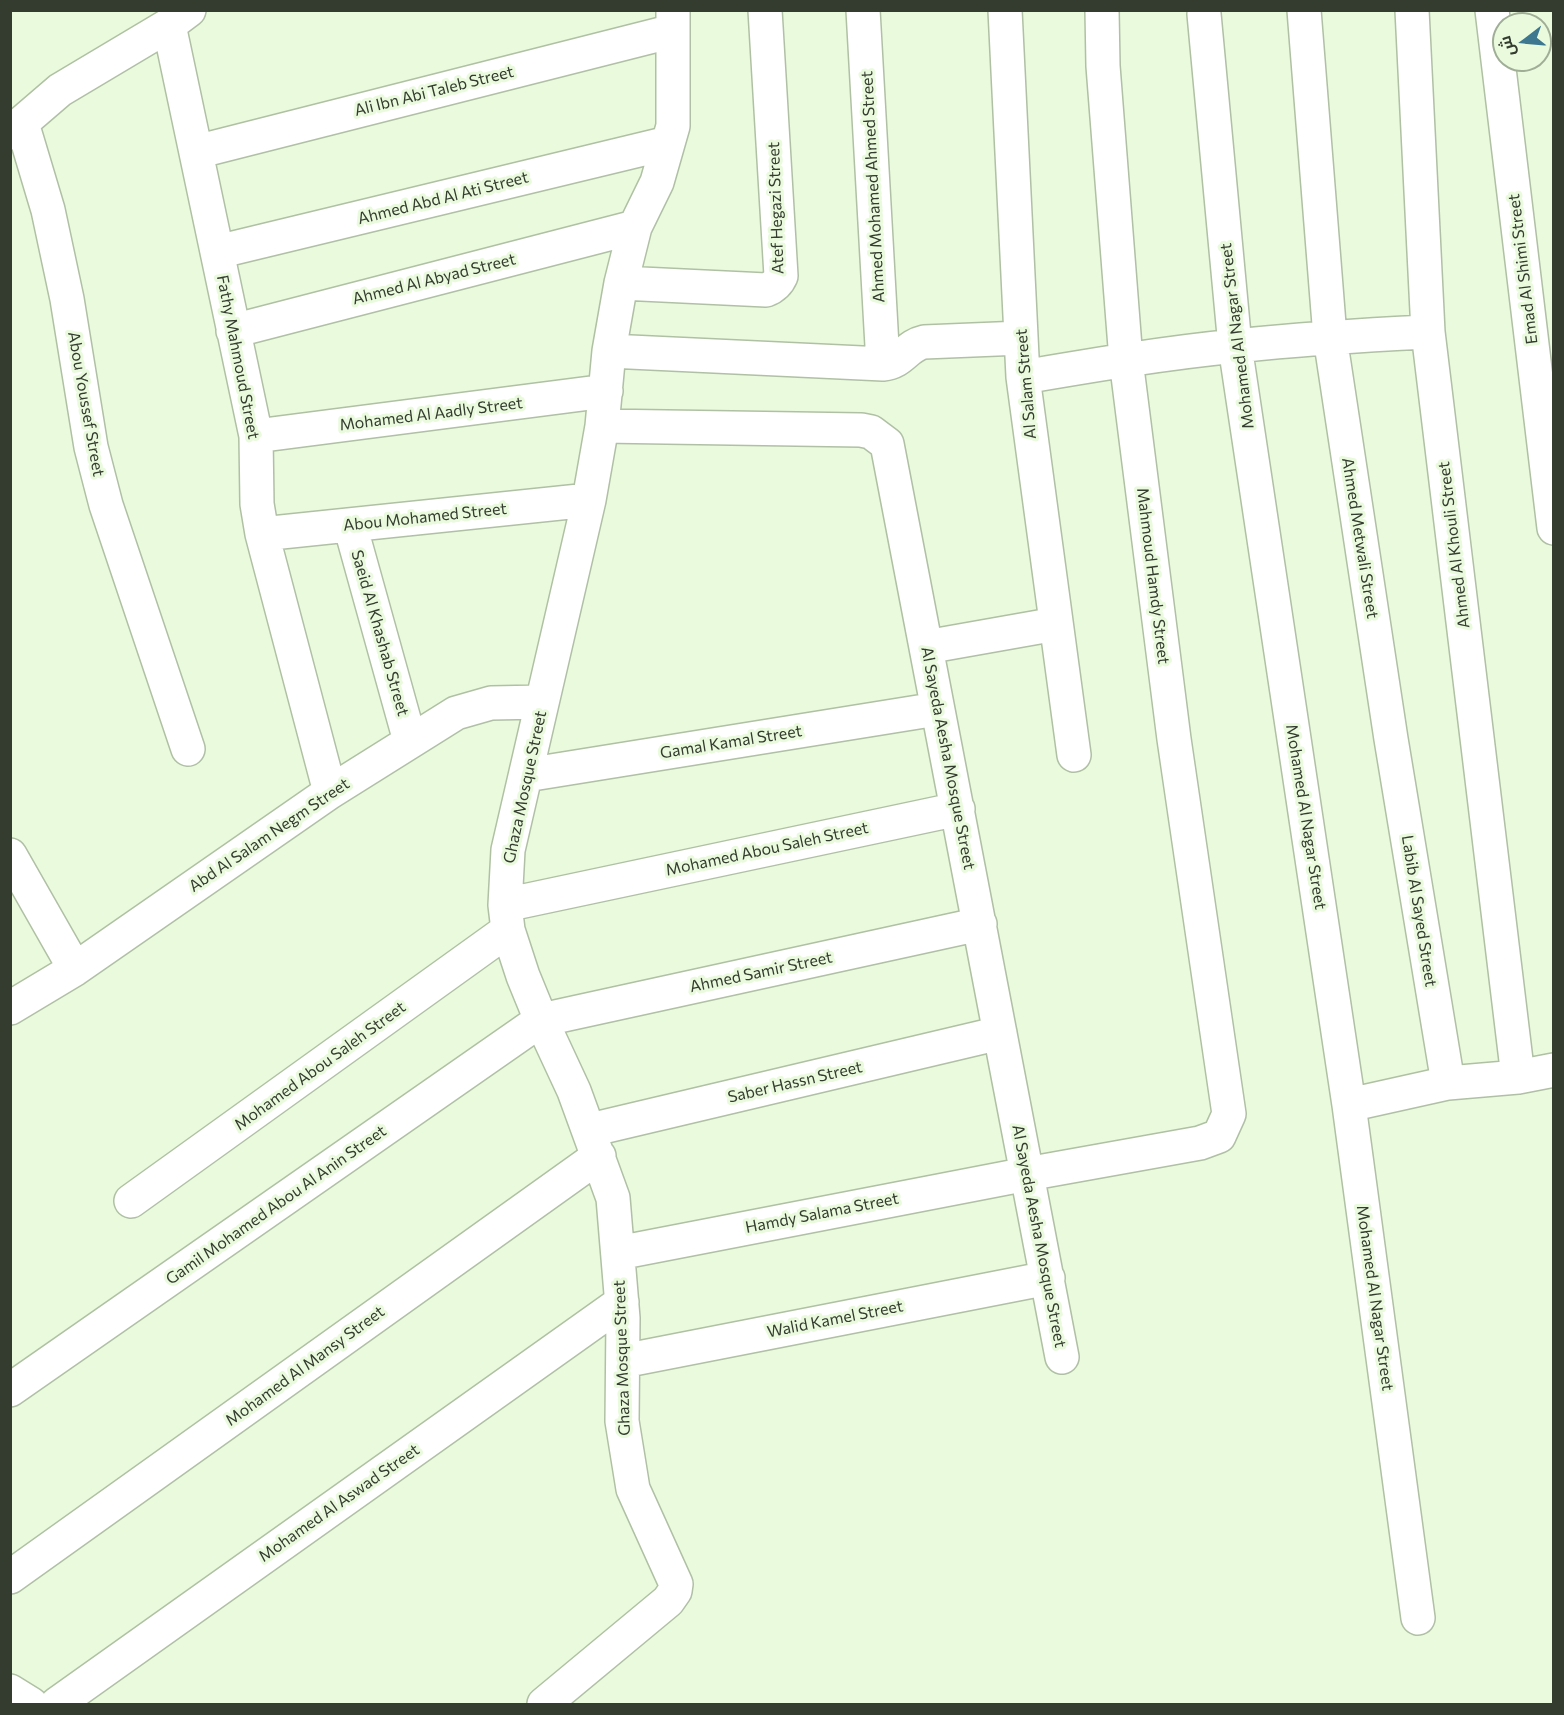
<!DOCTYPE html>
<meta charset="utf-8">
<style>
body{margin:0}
#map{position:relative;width:1564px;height:1715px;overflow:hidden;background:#e9fadd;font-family:Commissioner,Cairo,sans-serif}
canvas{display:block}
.frame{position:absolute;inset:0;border:12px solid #343b2f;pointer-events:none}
.north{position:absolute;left:1492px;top:12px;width:60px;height:60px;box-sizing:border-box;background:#e9fadd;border:2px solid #a1ae97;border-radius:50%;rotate:254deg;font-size:16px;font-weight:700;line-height:24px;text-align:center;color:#343b2f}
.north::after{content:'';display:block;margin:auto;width:21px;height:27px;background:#3d7790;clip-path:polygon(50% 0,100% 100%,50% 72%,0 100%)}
</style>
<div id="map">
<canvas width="1564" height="1715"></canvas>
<div class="frame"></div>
<div class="north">ش</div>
</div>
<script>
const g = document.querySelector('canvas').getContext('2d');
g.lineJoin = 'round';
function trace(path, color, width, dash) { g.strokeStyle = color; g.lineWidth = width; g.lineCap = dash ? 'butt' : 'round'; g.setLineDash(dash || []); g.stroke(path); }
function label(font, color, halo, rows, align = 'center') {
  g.font = font + ' Commissioner,sans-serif'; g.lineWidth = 6; g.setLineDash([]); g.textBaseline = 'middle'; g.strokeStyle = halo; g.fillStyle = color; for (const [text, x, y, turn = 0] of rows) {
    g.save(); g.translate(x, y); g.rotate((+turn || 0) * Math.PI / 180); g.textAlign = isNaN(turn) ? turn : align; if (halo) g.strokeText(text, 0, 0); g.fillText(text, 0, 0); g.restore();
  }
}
const minor = new Path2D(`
 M863,10L883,364
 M1005,10L1023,377L1074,755
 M1304,10L1330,337L1391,739L1448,1083
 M1412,10L1428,332L1518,1077
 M1492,10L1554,528
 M1204,14L1235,346L1349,1105L1418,1618
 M169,25L256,436L257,504L262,534L330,792
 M22,123L48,210L67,299L91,447L106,505L188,749
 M10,133L60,90L169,25L189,10
 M196,152L673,31
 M217,252L668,143
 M621,283L766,290C774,287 778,283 781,276L765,10
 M233,331L635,227
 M609,351L883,364C903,362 906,346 924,342L1021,338
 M1023,377C1094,365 1164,353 1236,346C1300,339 1364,335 1428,332
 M602,426L861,430L871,432L887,444L1062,1357
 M256,436L606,391
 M350,525L410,741
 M262,534L589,500
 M926,647L1056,624
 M526,775L937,709
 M10,855L75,969
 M505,905L958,809
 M10,1008L75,969L330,792L456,713L491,703L542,702
 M1349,1105L1448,1083L1518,1077L1554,1070
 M590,1130L1000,1033
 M131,1201L508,930
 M618,1253L1027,1174L1200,1143L1219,1136L1229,1114L1174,739L1126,360L1103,66L1102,10
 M623,1361L1048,1278
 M10,1390L541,1020L980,924
 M10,1577L599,1156
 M10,1691L31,1704
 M57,1704L622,1302
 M544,1704L668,1601L675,1591L676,1584L633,1489L622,1421L623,1318L613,1198L574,1091L541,1020L523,976L508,930L505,905L508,850L589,500L602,426L609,351L621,283L635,227L657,182L673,126V10`);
const streetNames = [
 ["Ali Ibn Abi Taleb Street",434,91,-14],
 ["Ahmed Mohamed Ahmed Street",873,187,-93],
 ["Ahmed Abd Al Ati Street",443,198,-14],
 ["Atef Hegazi Street",776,208,-92],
 ["Emad Al Shimi Street",1523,269,-97],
 ["Ahmed Al Abyad Street",434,279,-14],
 ["Mohamed Al Nagar Street",1237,336,-97],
 ["Fathy Mahmoud Street",238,357,79],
 ["Al Salam Street",1026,384,-95],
 ["Abou Youssef Street",86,404,80],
 ["Mohamed Al Aadly Street",431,414,-7],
 ["Abou Mohamed Street",425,517,-6],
 ["Ahmed Metwali Street",1360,538,81],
 ["Ahmed Al Khouli Street",1454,545,-97],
 ["Mahmoud Hamdy Street",1153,576,83],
 ["Saeid Al Khashab Street",380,633,74],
 ["Gamal Kamal Street",731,742,-9],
 ["Al Sayeda Aesha Mosque Street",948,758,79],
 ["Ghaza Mosque Street",525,787,-78],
 ["Mohamed Al Nagar Street",1306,817,81],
 ["Abd Al Salam Negm Street",269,835,-34],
 ["Mohamed Abou Saleh Street",767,849,-12],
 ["Labib Al Sayed Street",1419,911,81],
 ["Ahmed Samir Street",761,972,-12],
 ["Mohamed Abou Saleh Street",320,1066,-36],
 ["Saber Hassn Street",795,1082,-13],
 ["Gamil Mohamed Abou Al Anin Street",276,1205,-35],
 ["Hamdy Salama Street",822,1213,-11],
 ["Al Sayeda Aesha Mosque Street",1039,1236,79],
 ["Mohamed Al Nagar Street",1375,1298,82],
 ["Walid Kamel Street",835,1319,-11],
 ["Ghaza Mosque Street",622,1358,-92],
 ["Mohamed Al Mansy Street",305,1366,-36],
 ["Mohamed Al Aswad Street",339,1503,-35]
];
trace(minor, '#b0c0a4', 36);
trace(minor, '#fff', 33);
label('16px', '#343b2f', '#e9fadd', streetNames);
</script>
